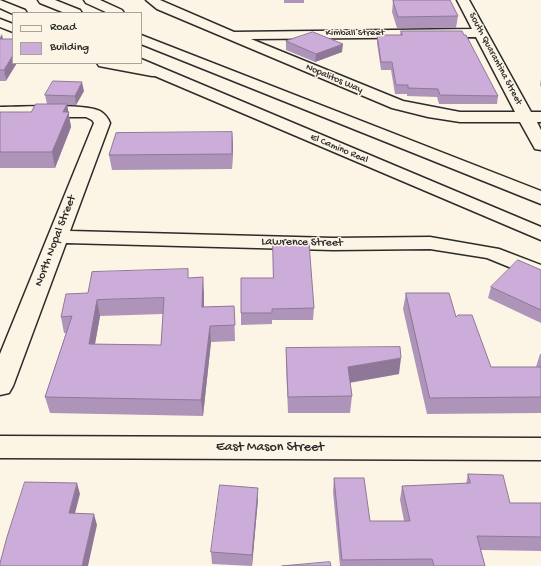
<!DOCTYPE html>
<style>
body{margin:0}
#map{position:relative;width:541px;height:566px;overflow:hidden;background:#fcf5e5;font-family:"Gochi Hand",sans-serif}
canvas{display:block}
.legend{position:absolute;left:12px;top:12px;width:130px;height:52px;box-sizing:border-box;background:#fcf5e5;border:1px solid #a8a49b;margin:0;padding:5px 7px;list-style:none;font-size:12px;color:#2b2b2b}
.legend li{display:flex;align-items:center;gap:8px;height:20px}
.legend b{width:20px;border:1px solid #a8a49b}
</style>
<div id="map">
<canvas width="541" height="566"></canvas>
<ul class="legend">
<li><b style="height:5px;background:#fcf5e5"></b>Road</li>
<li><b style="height:11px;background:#ccacd8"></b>Building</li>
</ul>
</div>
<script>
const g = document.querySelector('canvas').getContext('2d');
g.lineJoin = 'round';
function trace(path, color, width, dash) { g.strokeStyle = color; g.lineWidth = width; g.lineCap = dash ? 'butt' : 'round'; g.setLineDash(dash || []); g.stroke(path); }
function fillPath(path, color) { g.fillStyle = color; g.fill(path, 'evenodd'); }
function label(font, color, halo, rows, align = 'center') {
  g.font = font + ' "Gochi Hand",sans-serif'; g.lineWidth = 3; g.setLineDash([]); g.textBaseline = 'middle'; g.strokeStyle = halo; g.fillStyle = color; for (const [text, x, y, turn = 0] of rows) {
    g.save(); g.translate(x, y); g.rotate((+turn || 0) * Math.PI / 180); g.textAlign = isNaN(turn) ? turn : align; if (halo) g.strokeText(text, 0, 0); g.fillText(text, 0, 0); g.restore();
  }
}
const minor = new Path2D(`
 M146,0H160L234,32L472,29L457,0H469L531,112H541V122H537L541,130V150L535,149L520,122H460L428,117L392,108L157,9ZM476,37L515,112H460L403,101L251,39Z
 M0,107C22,107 84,103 100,111C105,114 108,118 110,123L70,231L333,238L430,237L499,249L541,265V280L487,258L430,249L333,250L66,243L13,386L9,393L0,395V354L94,123L92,120L86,117H0Z
 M0,436L541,438V460L0,458Z`);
const motorway = new Path2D(`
 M0,0L25,10L27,13L13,14L0,8Z
 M38,0H55L80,10L82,13H65L40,3Z
 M84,0H100L122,10L124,13H108L86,3Z
 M0,19L13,24V32L0,27Z
 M141,35L541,191V204L141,44Z
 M141,59L541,227V240L155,76H152L104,67L99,66L97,63H141Z`);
const wall = new Path2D(`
 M284,0H304V3H284Z
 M393,1L458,16L456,28H397L392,12Z
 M401,31L464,35L498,96L497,104H439L437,97L407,96V94H395L391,70H381L377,43V35H400Z
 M0,34L6,81H0Z
 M286,41L342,52L315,62L286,50Z
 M541,79V87L540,85Z
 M84,91L76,105H67L71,127L55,168H0V112H31L47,104L45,95Z
 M232,132L233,146L232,169L112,170L109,155Z
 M541,270V323L488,298L491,287Z
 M189,278L204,293V307L234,306L235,341L211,342L203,416L50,413L45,397L66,333H64L61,317L88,293ZM163,314L161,345L95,344L100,316Z
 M241,278L314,308L313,320H272V324L241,325Z
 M406,293L456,317L491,367H536L540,354H541V413L427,414L403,309Z
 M286,348L399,374L350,383L352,396L350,413H288L286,364Z
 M468,474L510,503H541V551L481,550L485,566H340L333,492L334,478L370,521H404L400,500L402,486L466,484Z
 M258,499L252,566L212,564L211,552Z`);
const shadedWall = new Path2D(`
 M2,34L4,44L0,42V38Z
 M343,44L342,52L315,62L316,54Z
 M13,55V63H17L6,81L4,70Z
 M82,82L84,91L76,105L75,96Z
 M67,104L71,127L55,168L52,152L63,112Z
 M232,132L233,146L232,169Z
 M203,277L204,293V323L202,307Z
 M97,300L100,316L92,360L89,344Z
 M210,326L211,342L203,416L201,400Z
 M401,358L399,374L346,383L348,367Z
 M77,483L80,494L72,525L69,513Z
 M258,488V499L252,566V555Z
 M94,514L97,525L88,566H82Z`);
const building = new Path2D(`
 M396,0H450L458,16L398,17L393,1Z
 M401,31H462L464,35H466L498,96L440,95L438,89L408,88V85H396L392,62H381L377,35H402Z
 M313,32L343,44L316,54L286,41Z
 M0,39H13V55L4,70H0Z
 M53,81L82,82L75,96L45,95Z
 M36,104H67L63,112H69L52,152H0V112H31Z
 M232,132V154L109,155L116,133Z
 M273,243H309L314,308L272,309V313H241V278H273Z
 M518,260L541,270V310L491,287Z
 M188,269V278L203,277L202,307L234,306L235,325L210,326L201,400L45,397L72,316L61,317L66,294L88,293L92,272ZM164,298L161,345L89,344L97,300Z
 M406,293H449L456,317L458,315H472L491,367H541V397L430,398Z
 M400,347L401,358L348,367L352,396L288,397L286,348Z
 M468,474L503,475L510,503H541V537L477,536L485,566H434L432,559L342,560L334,478H364L370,521H410L402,486L470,483Z
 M25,482L77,483L69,513L94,514L82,566H0V563L7,537Z
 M220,485L258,488L252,555L211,552Z
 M330,562L331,566H282Z`);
const farStreetnames = [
 ["Kimball Street",355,33],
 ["South Quarantina Street",495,59,62],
 ["Nopalitos Way",334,79,23],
 ["El Camino Real",339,149,23]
];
const streetNames = [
 ["North Nopal Street",56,241,-69],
 ["Lawrence Street",302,243,1]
];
const nearStreetnames = [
 ["East Mason Street",270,448]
];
trace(minor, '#2b2b2b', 3);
trace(motorway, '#2b2b2b', 3);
fillPath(minor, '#fcf5e5');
fillPath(motorway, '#fcf5e5');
fillPath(wall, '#af94ba');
fillPath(shadedWall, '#8f7897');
fillPath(building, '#ccacd8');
trace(building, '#8f7897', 1);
label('10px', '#2b2b2b', '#fcf5e5', farStreetnames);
label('12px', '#2b2b2b', '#fcf5e5', streetNames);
label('14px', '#2b2b2b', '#fcf5e5', nearStreetnames);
</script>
